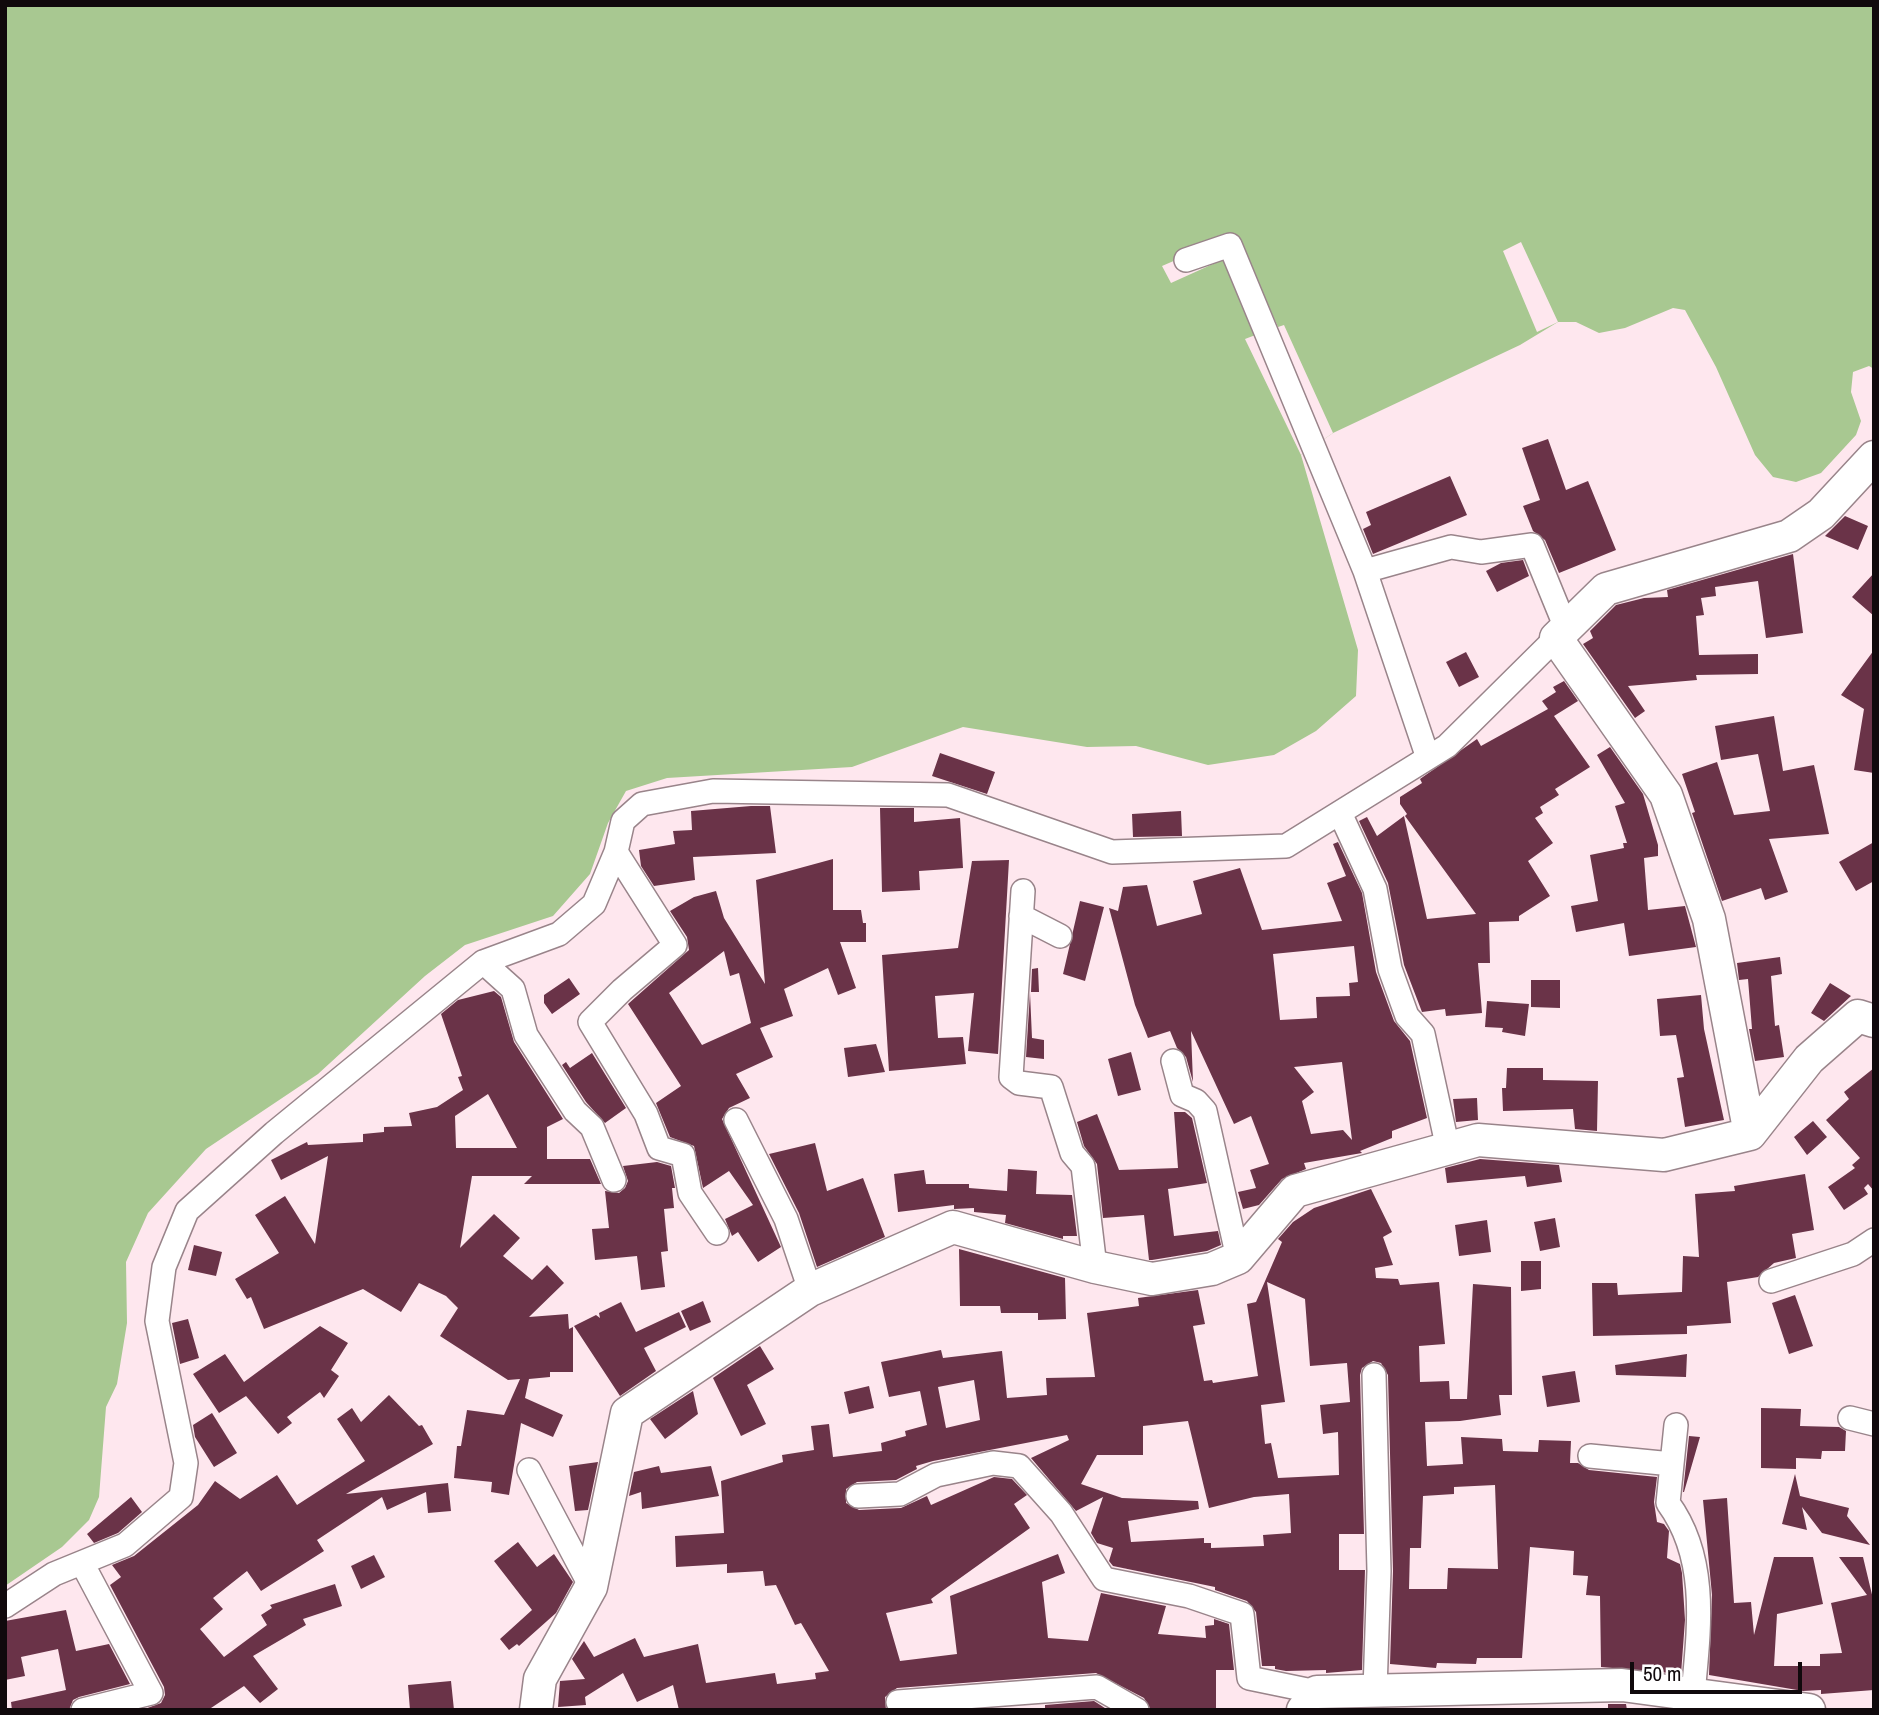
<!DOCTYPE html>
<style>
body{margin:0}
#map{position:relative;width:1879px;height:1715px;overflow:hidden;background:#fee7ee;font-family:"Archivo Narrow",sans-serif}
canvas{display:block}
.frame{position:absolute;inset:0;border:7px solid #10090c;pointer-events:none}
.scale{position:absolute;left:1630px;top:1662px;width:172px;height:32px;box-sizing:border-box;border:4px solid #10090c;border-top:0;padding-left:9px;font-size:21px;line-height:24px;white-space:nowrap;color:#10090c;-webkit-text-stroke:5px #fff;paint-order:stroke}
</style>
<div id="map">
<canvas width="1879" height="1715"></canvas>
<div class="frame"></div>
<div class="scale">50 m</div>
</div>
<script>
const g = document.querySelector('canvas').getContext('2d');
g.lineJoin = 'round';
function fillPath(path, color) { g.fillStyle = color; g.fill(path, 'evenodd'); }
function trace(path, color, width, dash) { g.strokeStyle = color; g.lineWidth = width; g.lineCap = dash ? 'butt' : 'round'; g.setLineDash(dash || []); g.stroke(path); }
const water = new Path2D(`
 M5,5H1874V369L1869,366L1853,372L1851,392L1861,421L1856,435L1821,473L1796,482L1773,477L1755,455L1716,367L1685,310L1673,308L1625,328L1599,333L1576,322H1558L1520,345L1333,433L1301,455L1358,650L1356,696L1316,731L1274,755L1208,765L1136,746L1087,747L963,727L852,767L667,778L626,791L608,823L590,874L553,916L465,945L425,976L318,1074L206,1149L148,1213L126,1262L127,1323L117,1384L106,1407L99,1497L89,1520L62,1547L5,1586Z`);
const pier = new Path2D(`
 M1236,234L1278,327L1284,325L1333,433L1301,455L1245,339L1258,334L1224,259L1171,283L1162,266Z
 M1521,242L1558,322L1537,332L1503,251Z`);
const building = new Path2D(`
 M1548,439L1566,490L1588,481L1616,550L1559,573L1545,540L1533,531L1523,506L1540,500L1522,448Z
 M1450,476L1467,515L1373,554L1363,529L1371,525L1366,512Z
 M1845,516L1868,526L1858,550L1825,536Z
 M1793,554L1803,633L1766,638L1758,581L1715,587L1716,596L1701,598L1704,615L1696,616L1699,655L1758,654V674L1696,675L1697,680L1628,686L1645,711L1635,718L1583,644L1593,638L1590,631L1616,605L1644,598L1668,597L1667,590Z
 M1523,560L1529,576L1497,592L1486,571L1501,563Z
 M1874,573V616L1852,597Z
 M1874,650V773L1854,770L1864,709L1841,695Z
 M1466,652L1479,677L1459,687L1446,662Z
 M1564,681L1578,701L1554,716L1590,767L1555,789L1559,795L1540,807L1543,813L1535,818L1553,843L1528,861L1550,896L1519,916V921L1489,922L1490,963H1478L1482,1013L1446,1016L1445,1009L1422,1012L1404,965L1388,883L1359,821L1367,817L1377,836L1404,816L1427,919L1476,914L1405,816L1407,814L1400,804V797L1422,783L1420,779L1477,739L1481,746L1548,709L1542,701L1556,692L1553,687Z
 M1774,716L1783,771L1814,765L1829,834L1769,839L1788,892L1765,900L1761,888L1722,901L1692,813L1695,812L1682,774L1717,762L1734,815L1770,811L1758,754L1721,760L1715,726Z
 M1610,747L1643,794L1658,845V856L1644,858L1648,910L1685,906L1696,947L1629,956L1624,923L1576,932L1571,906L1598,901L1590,855L1624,848L1623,843H1627L1615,806L1625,803L1597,755Z
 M940,753L995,772L987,794L932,776Z
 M751,806H770L776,853L693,857L695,880L654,886L641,866L639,850L675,844L673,831L692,830L691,811Z
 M880,808H914V822L960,818L963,868L919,871L920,890L882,892Z
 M1181,811L1182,836L1133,837L1132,814Z
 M1338,842L1362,893L1376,972L1394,1021L1410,1041L1427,1118L1392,1131V1138L1360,1151L1362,1153L1304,1163L1306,1169L1282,1179L1259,1205L1243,1209L1238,1192L1256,1188L1250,1170L1269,1164L1251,1116L1234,1124L1191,1031L1193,1082L1186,1057L1177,1048L1170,1031L1148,1038L1135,1005L1109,908L1118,911L1123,887L1147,885L1157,926L1202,914L1193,881L1240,868L1262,930L1342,921L1327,883L1346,876L1333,844ZM1354,946L1358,982L1349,983L1350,996L1316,997L1317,1018L1280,1020L1273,954ZM1342,1062L1352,1140L1343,1130L1311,1134L1302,1101L1314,1092L1294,1067Z
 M1874,842V881L1856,891L1839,862Z
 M833,859V910H861L863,923H866V942H840L856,988L838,995L828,968L784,989L793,1016L760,1028L773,1057L736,1074L750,1098L729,1108L722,1119L781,1247L758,1262L738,1232L732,1236L725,1219L753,1205L729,1171L703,1188L694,1146L670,1137L656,1103L681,1086L628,1004L689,950L687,937L670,911L694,897L716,891L724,918L765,984L756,880ZM724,951L730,976L739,973L751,1023L702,1045L669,993Z
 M1009,860L998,1054L968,1051L974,993L935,996L938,1038L963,1037L966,1064L889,1071L882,955L958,948L972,861Z
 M1080,901L1104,907L1085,981L1063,974Z
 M1780,957L1782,974L1771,976L1775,1026L1779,1025L1784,1057L1755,1061L1749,1029H1752L1748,979L1739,980L1737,963Z
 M1038,968L1039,992H1031L1032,969Z
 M569,978L580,994L552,1014L544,1003V995Z
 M1531,980H1560V1008L1531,1007Z
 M1830,983L1851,996L1824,1021L1811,1013Z
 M494,991L501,997L514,1042L563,1119L547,1127V1159H590L601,1184H524L532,1176H472L460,1248L494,1214L520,1238L503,1256L532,1280L547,1265L564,1283L529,1317L568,1314L569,1329L573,1327V1372H550V1377L529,1379L525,1398L563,1415L553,1437L521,1423L509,1495L491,1492L492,1482L454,1478L457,1446H461L467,1410L504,1415L520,1379L508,1380L440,1336L458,1308L446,1296L419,1283L401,1312L363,1289L264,1329L251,1297L247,1299L235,1279L279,1253L255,1215L285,1196L315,1244L328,1156L281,1180L271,1160L307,1142L308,1145L363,1142V1134L384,1132V1127L412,1126L409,1113L437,1107L463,1090L458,1077L462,1076L441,1014L458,1000ZM488,1094L517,1148H456L455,1116Z
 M1030,993L1032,1038L1044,1040V1059L1026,1057Z
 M1701,995L1704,1029L1724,1120L1685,1127L1677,1078L1684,1077L1676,1035L1660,1036L1657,999Z
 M1487,1001L1529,1004L1525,1036L1502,1032L1503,1028L1485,1027Z
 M876,1044L885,1072L848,1077L844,1048Z
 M1131,1052L1141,1090L1118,1096L1108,1059Z
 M592,1053L626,1108L605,1123L586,1102L562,1065L566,1062L570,1068Z
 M1507,1068H1543V1080L1598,1081L1597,1131L1575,1129L1573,1109L1503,1111L1502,1088H1506Z
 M1874,1068V1191L1868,1184L1864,1188L1868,1194L1844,1210L1828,1187L1855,1168L1852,1165L1860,1158L1826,1120L1849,1099L1844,1092Z
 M1477,1098L1478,1120L1456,1122L1453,1099Z
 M1174,1112H1185L1192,1118L1207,1183L1168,1189L1174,1236L1218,1231L1221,1245L1207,1251L1152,1260H1149L1144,1215L1103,1218L1097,1164L1084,1146L1077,1122L1097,1114L1119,1170L1178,1168Z
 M1813,1121L1827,1137L1807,1155L1794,1137Z
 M815,1143L827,1191L863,1178L885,1237L817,1267L799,1213L769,1154Z
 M1480,1159L1559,1165L1562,1182L1527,1187L1525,1176L1447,1183L1445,1168Z
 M657,1162L671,1166L675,1188H672L674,1208L664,1209L668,1251L661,1252L665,1287L641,1290L637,1256L595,1260L592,1229L609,1228L605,1191L619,1193L625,1188L628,1181L623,1166Z
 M1008,1169L1037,1171L1036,1194L1072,1195L1077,1236H1063V1239L1005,1223L1006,1215L974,1212V1208L954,1209V1205L898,1212L894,1174L924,1170L926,1184H969V1188L1007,1191Z
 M1805,1174L1814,1230L1792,1234L1796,1258L1774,1263L1758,1277L1727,1282L1731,1323L1687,1326V1334L1593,1336L1592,1283H1617L1618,1295L1682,1292L1683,1256L1699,1257L1695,1194L1735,1191L1734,1186Z
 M1371,1189L1392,1232L1383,1237L1393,1265L1375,1268L1376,1278L1398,1279L1400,1285L1439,1282L1445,1344L1419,1346L1420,1382L1449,1381L1450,1399H1467L1473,1284L1511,1287L1512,1395H1499L1501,1415L1460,1421L1425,1422L1427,1466L1463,1464L1461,1437L1502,1439L1503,1451L1538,1452L1539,1440L1571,1441L1570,1463H1578L1589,1470L1657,1477L1654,1502L1657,1522L1664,1524L1669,1531L1667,1558L1680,1564L1682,1573L1685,1620L1681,1674L1601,1667L1600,1596L1586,1595L1588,1576L1573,1575L1574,1551L1530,1547L1522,1658H1477L1476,1664L1437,1663L1436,1668L1390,1664L1393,1571L1388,1375L1381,1363L1373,1361L1362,1368L1360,1375L1364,1534H1339V1570H1365L1362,1670L1326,1673V1670L1286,1671L1275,1669V1666H1262L1256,1612L1247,1601L1215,1590V1587L1113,1566L1109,1561L1113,1548L1097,1543L1091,1533L1103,1497L1076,1511L1031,1458L1069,1440L1067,1435L933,1461L916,1466L917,1469L896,1480L857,1482L846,1489V1503L859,1510L901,1508L927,1496L931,1505L994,1477L1012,1479L1027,1495L1014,1504L1030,1528L931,1599L933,1603L886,1613L900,1661L957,1654L950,1596L1058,1554L1065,1573L1042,1582L1048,1638L1088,1641L1101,1593L1166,1606L1158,1634L1206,1638L1205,1626L1214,1625V1619L1229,1624L1234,1670H1216V1710H1151L1144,1698L1096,1673L897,1688L885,1697L886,1710H679L673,1685L637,1702L623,1673L585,1697L586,1705L558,1707L560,1681L585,1679L572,1659L584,1641L594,1657L635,1638L644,1657L698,1644L706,1683L775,1673L777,1684L816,1679L815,1673L829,1671L801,1623L795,1625L776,1585L765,1586L763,1571L727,1573V1564L676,1567L675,1536L724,1533L721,1481L783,1462L782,1455L814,1450L811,1426L829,1424L833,1457L882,1451L881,1443L906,1436L905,1431L927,1425L920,1391L889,1397L881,1362L941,1350L943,1358L1002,1351L1007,1398L1047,1395L1046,1378L1095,1377L1087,1313L1139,1306L1138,1298L1198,1290L1205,1324L1193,1326L1204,1381L1212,1380L1213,1383L1258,1376L1247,1304L1256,1302L1282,1242L1278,1239L1293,1222L1314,1208ZM1267,1282L1305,1299L1310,1366L1347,1363L1350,1402L1320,1405L1323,1434L1338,1432L1339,1475L1278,1478L1271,1443L1265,1444L1261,1405L1285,1402ZM974,1380L980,1420L946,1428L938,1387ZM1188,1421L1209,1508L1254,1497L1289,1494L1291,1533L1263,1535L1264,1546L1211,1548V1543H1204V1538L1131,1542L1128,1521L1199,1509L1198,1501L1122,1498L1081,1484L1097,1455H1143V1426ZM1495,1485L1498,1569L1448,1568L1447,1589H1409L1410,1548H1421L1423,1496L1454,1494V1487Z
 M1555,1218L1560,1247L1540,1251L1534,1222Z
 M1487,1220L1491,1252L1459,1256L1455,1225Z
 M194,1245L222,1252L216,1276L188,1270Z
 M959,1249L1065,1278L1066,1319L1038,1320V1313H1001L1000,1306H960Z
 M1521,1261H1541V1289L1521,1291Z
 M1795,1295L1813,1346L1789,1354L1772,1303Z
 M703,1301L711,1322L690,1331L681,1311Z
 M621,1302L636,1332L679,1312L686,1327L644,1348L656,1371L620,1396L574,1326L596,1315L600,1318L599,1313Z
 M188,1319L199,1358L180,1364L172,1323Z
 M320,1326L348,1343L331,1370L339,1376L324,1398L320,1392L287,1417L292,1423L278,1434L246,1396L219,1413L193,1374L225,1354L244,1382Z
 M760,1346L774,1369L747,1385L766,1424L741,1436L713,1378Z
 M1687,1354L1686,1377L1616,1375L1615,1365Z
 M1575,1371L1580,1402L1547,1407L1542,1376Z
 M869,1386L874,1408L849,1414L844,1392Z
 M693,1391L698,1414L665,1439L650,1419Z
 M389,1395L419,1426L422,1425L433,1444L346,1494L448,1483L451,1511L428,1513L426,1492L387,1510L382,1497L317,1540L324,1551L261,1591L247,1571L213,1598L223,1609L200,1629L224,1657L267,1625L261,1615L272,1608L270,1605L335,1584L342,1606L303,1619L306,1625L253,1656L278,1689L260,1703L244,1686L208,1710H142L161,1703L165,1695L164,1687L110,1585L121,1577L112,1565L134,1556L198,1505L215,1481L240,1499L277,1475L297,1505L365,1461L337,1419L352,1408L361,1422Z
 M1761,1408L1801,1409L1800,1426L1839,1427L1846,1431L1845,1451H1822L1821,1459L1796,1458V1469L1761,1468Z
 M212,1413L237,1453L214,1467L195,1437L193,1425Z
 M1689,1436L1700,1437L1684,1492H1683Z
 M598,1462L588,1510L575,1511L569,1466Z
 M659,1466L661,1473L711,1466L719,1496L642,1509L641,1492L629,1496L634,1472Z
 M1795,1474L1800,1496L1849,1508L1847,1516L1870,1545L1822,1533L1802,1507L1807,1530L1782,1524Z
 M131,1497L142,1512L118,1533L94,1543L87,1534Z
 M1727,1498L1734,1603L1751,1602L1754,1635L1774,1557H1813L1823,1604L1777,1614L1774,1666H1820V1654L1842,1653L1831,1603L1867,1595L1839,1557H1863L1874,1603V1690L1821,1694V1690L1803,1691L1709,1675L1712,1595L1703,1500Z
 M518,1542L537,1567L554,1554L573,1582L556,1613L519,1646L517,1644L509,1650L500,1639L532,1610L494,1561Z
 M374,1555L385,1577L361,1589L351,1566Z
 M66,1610L76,1651L109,1644L130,1684L79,1697L73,1700L69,1710H12L11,1702L66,1690L58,1649L21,1657L25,1676L5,1680V1621Z
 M451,1681L454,1710H410L408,1685Z
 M1094,1701L1108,1710H1045V1705Z
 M1608,1704H1626L1627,1710H1608Z`);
const street = new Path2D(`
 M1186,260L1230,245L1365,571
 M1428,758L1365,571L1451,547L1481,552L1532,545L1566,628
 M1340,813L1375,889L1390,969L1407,1016L1423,1034L1448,1149
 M616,852L675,945L622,990L590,1022L646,1114L659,1148L683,1155L690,1193L717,1233
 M1023,891L1011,1077L1019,1083L1051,1087L1072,1153L1083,1166L1095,1267
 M1021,916L1060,936
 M483,962L513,989L526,1035L575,1111L592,1127L614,1180
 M1173,1061L1182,1095L1196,1101L1205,1111L1238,1258
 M736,1120L786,1219L810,1290
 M1771,1281L1853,1254L1874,1240
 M1374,1375L1379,1571L1375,1690
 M1850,1418L1874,1424
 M1676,1425L1668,1503C1709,1559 1699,1629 1693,1694
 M1590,1456L1672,1464
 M529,1470L591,1587
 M858,1496L900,1494L936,1475L993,1463L1019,1466L1061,1513L1104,1579L1189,1596L1242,1614L1249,1678L1317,1692
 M82,1563L151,1693L83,1710
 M5,1606L54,1574L125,1545L181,1497L186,1463L157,1321L164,1267L187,1211L274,1133L483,962L559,934L594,904L616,852L623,821L642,804L713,791L948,795L1112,852L1286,846L1447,746L1556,638
 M898,1702L1097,1687L1137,1710`);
const secondary = new Path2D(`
 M1750,1134L1709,919L1666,795L1556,638L1606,589L1789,536L1821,514L1874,457
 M536,1710L540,1679L591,1587L627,1413L810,1290L953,1227L1095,1267L1152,1279L1212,1269L1238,1258L1295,1191L1478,1140L1664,1155L1750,1134L1809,1059L1858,1016L1874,1021
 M1303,1710L1317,1692L1622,1685L1809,1710`);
fillPath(water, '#a8c891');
fillPath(pier, '#fee7ee');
fillPath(building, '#6a3348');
trace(street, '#99848a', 26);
trace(secondary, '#99848a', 35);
trace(street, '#fff', 23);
trace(secondary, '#fff', 32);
</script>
